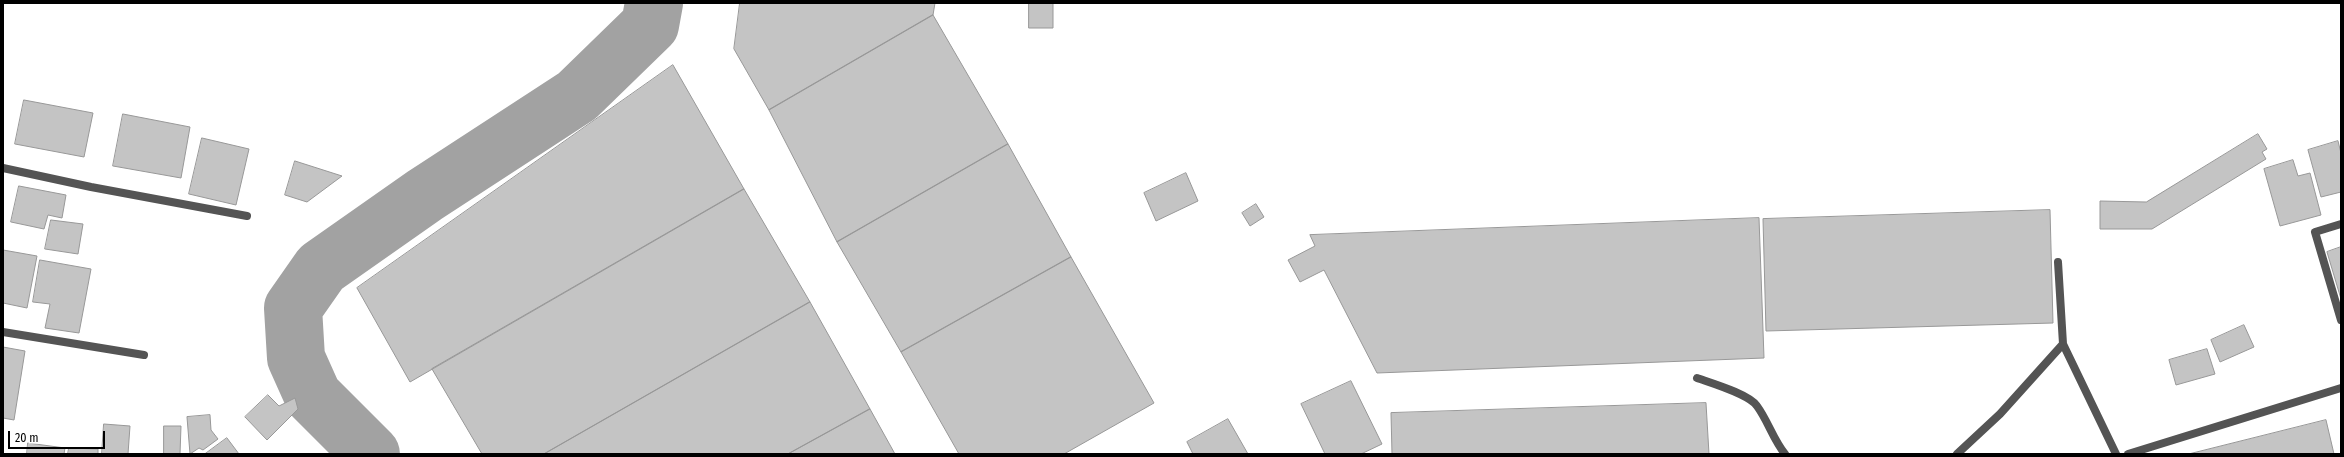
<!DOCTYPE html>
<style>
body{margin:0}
#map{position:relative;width:2344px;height:457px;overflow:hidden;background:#fff;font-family:"Fira Sans Condensed",sans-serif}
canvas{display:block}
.frame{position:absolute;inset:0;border:4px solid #000;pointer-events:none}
.scale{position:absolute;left:8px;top:431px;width:97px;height:18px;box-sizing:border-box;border:2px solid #000;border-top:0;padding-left:5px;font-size:12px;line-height:14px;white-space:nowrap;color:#000;-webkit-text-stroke:3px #fff;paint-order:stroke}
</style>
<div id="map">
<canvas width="2344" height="457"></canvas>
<div class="frame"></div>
<div class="scale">20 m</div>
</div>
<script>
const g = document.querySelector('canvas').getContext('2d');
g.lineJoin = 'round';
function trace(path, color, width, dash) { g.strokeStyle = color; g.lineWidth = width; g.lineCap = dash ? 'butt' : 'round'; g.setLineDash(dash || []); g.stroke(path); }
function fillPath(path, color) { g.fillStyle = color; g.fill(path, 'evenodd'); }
const river = new Path2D(`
 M371,454L313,396L296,358L293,308L321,268L425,195L577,96L650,25L654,3`);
const building = new Path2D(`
 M740,3H935L933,15L769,110L734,49Z
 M1029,3H1053V28H1029Z
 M933,15L1008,144L837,242L769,110Z
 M673,65L744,189L410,382L357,288Z
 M24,100L93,113L84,157L15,144Z
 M123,114L190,127L181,178L113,166Z
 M2258,134L2267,149L2262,152L2266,159L2152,229H2100V201L2146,202Z
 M202,138L249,149L236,205L189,194Z
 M2338,141L2341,153V192L2321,197L2308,150Z
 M1008,144L1071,257L901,352L837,242Z
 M2293,160L2298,176L2310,173L2321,215L2280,226L2264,169Z
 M295,161L342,176L307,202L285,195Z
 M1186,173L1198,201L1156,221L1144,193Z
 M19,186L66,195L62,218L48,215L44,229L11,222Z
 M744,189L810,302L544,454H482L432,369Z
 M1256,204L1264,217L1250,226L1242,213Z
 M2050,210L2053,323L1766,331L1763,219Z
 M1759,218L1764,358L1377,373L1324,270L1300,282L1288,260L1315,246L1310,235Z
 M51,220L83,224L78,254L45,249Z
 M2341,247V299L2327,252Z
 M3,250L37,256L27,308L3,303Z
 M1071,257L1154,403L1064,454H959L901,352Z
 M40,260L91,269L79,333L45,328L50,304L33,302Z
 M810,302L870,409L788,454H544Z
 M2244,325L2254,347L2220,362L2211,340Z
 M3,347L25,351L14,420L3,418Z
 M2207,349L2215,374L2176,385L2169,360Z
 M1351,381L1382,444L1361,454H1325L1301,404Z
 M268,395L279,406L295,398L298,409L267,440L245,417Z
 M1706,403L1709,454H1392L1391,413Z
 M870,409L895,454H788Z
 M210,415L211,430L218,439L203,450L199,448L190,454L187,417Z
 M1228,419L1248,454H1193L1187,442Z
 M2326,420L2334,454H2189Z
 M104,424L130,426L128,454H102Z
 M164,426H181L180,454H164Z
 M227,438L239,454H205Z
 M28,443L65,448L64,454H27Z
 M69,448L98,449V454H68Z`);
const lane = new Path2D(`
 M2341,224L2315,232L2341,320
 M2058,262L2063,344L2116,454
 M1697,378C1711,383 1749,394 1757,406C1768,421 1773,439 1785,454
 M1957,454L2000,414L2063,344
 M2128,454L2341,388`);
const street = new Path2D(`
 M3,168L91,187L247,216
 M3,332L144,355`);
trace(river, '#a2a2a2', 58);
fillPath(building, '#c4c4c4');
trace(building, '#989898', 1);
trace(lane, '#545454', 8);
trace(street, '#545454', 8);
</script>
